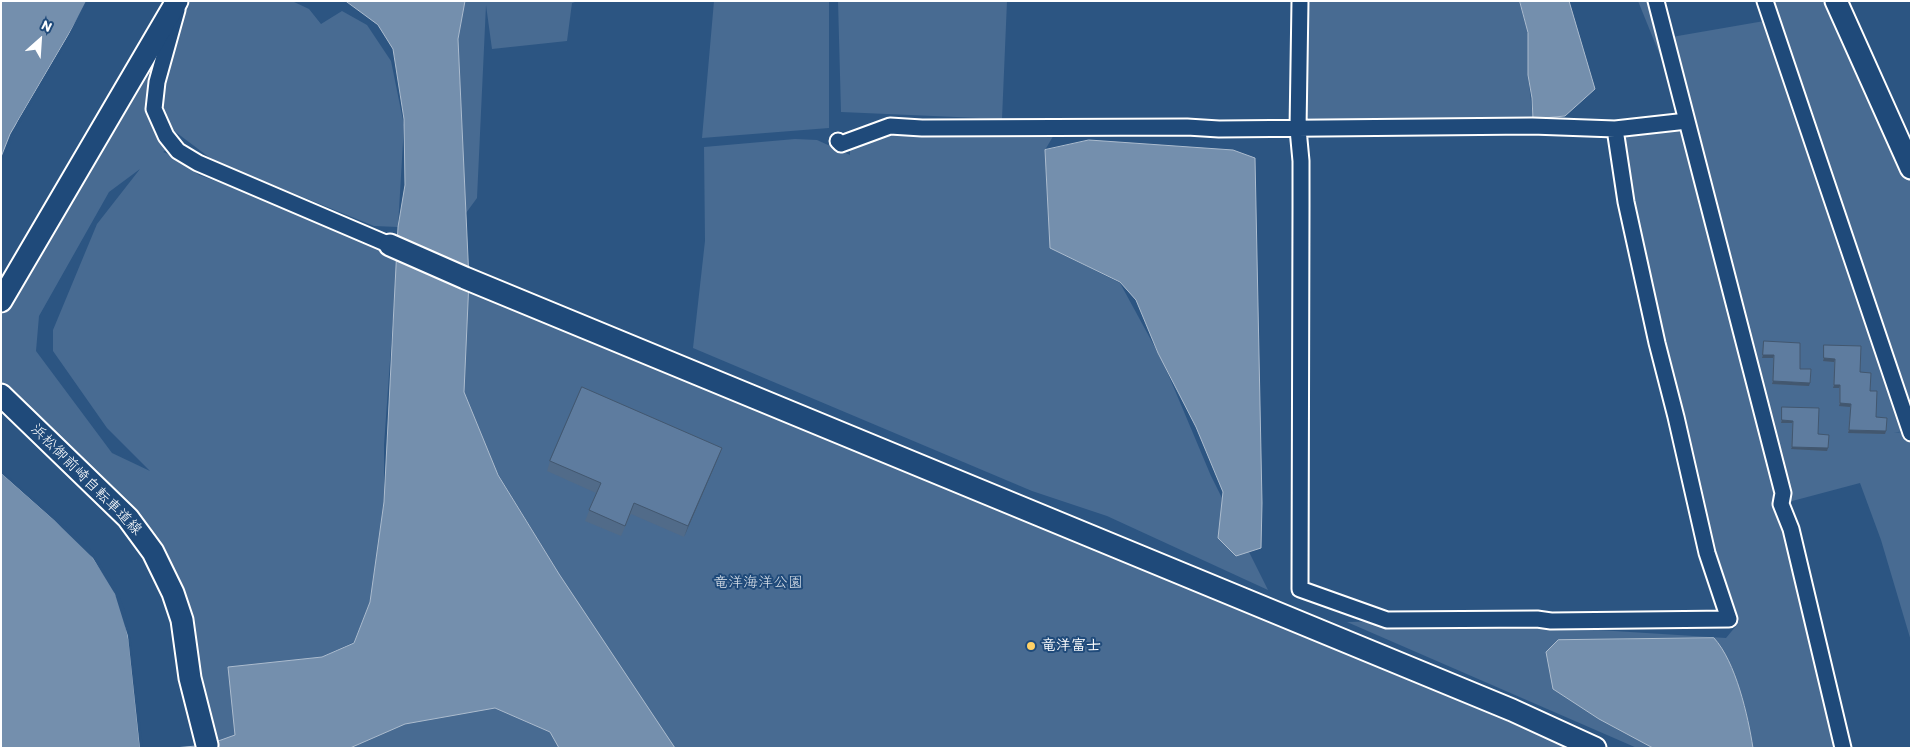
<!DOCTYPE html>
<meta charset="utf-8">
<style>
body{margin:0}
#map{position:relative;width:1912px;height:749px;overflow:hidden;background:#2c5582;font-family:Itim,sans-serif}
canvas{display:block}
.frame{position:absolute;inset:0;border:2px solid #fff;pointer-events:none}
.north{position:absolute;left:15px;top:15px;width:50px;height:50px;-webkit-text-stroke:4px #1f4a7a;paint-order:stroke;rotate:26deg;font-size:14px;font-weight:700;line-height:20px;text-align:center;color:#fff}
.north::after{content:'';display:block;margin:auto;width:18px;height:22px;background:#fff;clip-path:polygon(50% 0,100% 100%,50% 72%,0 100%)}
</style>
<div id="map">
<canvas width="1912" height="749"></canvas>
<div class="frame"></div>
<div class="north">N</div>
</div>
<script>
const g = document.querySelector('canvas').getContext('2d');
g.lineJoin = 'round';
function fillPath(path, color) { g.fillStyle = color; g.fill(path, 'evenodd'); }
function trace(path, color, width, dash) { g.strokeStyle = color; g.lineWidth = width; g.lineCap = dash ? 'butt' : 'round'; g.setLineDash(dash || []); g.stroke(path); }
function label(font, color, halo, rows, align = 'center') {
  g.font = font + ' Itim,"Klee One",sans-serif'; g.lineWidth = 4; g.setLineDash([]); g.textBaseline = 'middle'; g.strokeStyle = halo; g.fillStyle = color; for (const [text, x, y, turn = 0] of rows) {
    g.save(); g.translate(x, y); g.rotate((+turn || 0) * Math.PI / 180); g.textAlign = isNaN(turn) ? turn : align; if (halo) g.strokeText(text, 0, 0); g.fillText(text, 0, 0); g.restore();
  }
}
const green = new Path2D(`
 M181,1H292L309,9L321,24L342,11L367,25L391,61L404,125L398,227L374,226L214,161L165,124L173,145L163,152L176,157L199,175L398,248L384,445V503L370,602L354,642L322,657L228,668L236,735L207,745L163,570L141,534L69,477L32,425L1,395V308ZM140,169L97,224L53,330V351L107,428L150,471L112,453L36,351L39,316L109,192Z
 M465,1H578L572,3L567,41L492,49L486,5L477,198L466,213L458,39Z
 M714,1H829V128L702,138Z
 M838,1H1007L1002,119L841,112Z
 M1299,1H1520L1528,33V75L1533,119L1298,129Z
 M1638,1H1654L1666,38L1770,20L1764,1H1836L1911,168V429L1894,433L1911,431V641L1881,540L1860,483L1781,504L1843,748H1637L1347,622L1439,620L1726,638L1736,626L1696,504L1615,129L1690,132L1687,122Z
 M1058,128L1045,150L1050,248L1120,283L1163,362L1211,476L1268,590L1107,516L1032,491L693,348L705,241L704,147L795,139L817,140L850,155V141L881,129Z
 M465,278L881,450L1496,717L1577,748H673L598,638L484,451L464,392Z
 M495,708L550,732L559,748H313L388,715L455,714Z`);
const water = new Path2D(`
 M1,1H88L10,134L1,157Z
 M346,1H465L458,39L469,280L464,392L498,475L559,574L675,748H559L550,732L495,708L405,724L350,748H174L207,745L235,735L228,667L322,657L354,643L370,602L384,502L398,227L405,185L404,119L393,49L378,25Z
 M1520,1H1569L1595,89L1565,116L1533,119L1532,98L1528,75V33Z
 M1089,140L1233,150L1255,158L1262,503L1261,548L1236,556L1218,538L1223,492L1196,427L1158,353L1136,300L1120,282L1050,248L1045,150Z
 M1,473L87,549L113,588L123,612L129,642L140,748H1Z
 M1714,638C1736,662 1748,716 1753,748H1653L1599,719L1553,689L1546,652L1558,640Z`);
const pier = new Path2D(`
 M86,1H90L20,123L3,158L1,160L18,121L68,36Z
 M1,470L89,547L115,586L125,611L131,642L143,748H140L128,636L115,594L93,558L54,520L1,473Z`);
const street = new Path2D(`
 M1300,1L1298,129L1301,161V207L1300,589L1387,620L1537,619L1551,621L1729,619L1707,553L1676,417L1657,343L1626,202L1615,129
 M1656,1L1783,493L1781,504L1791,529L1843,748
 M1765,1L1911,433
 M177,10L157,82L154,109L166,136L178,151L198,163L390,245
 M838,141L841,144L890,126L922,128L1187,127L1219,129L1532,126L1615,129L1687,121`);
const secondary = new Path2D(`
 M1836,1L1911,168
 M390,245L465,278L1512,710L1595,748
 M1,301L177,1
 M1,395L128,518L153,552L173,593L182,620L190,678L207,745`);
const wall = new Path2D(`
 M1764,341L1800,369L1809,386L1772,384L1773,358H1762L1763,344Z
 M1824,345L1860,372L1870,391L1876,417L1886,431L1885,434L1848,433L1850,407L1839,406V388H1833L1834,362L1823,361V348Z
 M1782,407L1818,434L1828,448L1827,451L1791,449L1792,423H1781V409Z
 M722,448L684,537L631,514L621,536L585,521L596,493L547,471L550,461Z`);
const shadedWall = new Path2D(`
 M1763,355H1774L1773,358H1762Z
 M1824,358L1835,359L1834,362L1823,361Z
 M1773,381L1810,383L1809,386L1772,384Z
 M1834,385H1840L1839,388H1833Z
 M1840,403L1851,404L1850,407L1839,406Z
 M1782,420L1793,421L1792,423H1781Z
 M1849,430L1886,431L1885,434L1848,433Z
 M1792,447L1828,448L1827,451L1791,449Z
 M722,448L718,458L684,537L688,526Z`);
const building = new Path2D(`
 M1764,341L1800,343V369H1811L1810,383L1773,381L1774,355H1763Z
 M1824,345L1861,346L1860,372L1871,373L1870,391H1877L1876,417L1887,418L1886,431L1849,430L1851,404L1840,403V385H1834L1835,359L1824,358Z
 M582,387L722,448L688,526L634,503L625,526L589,510L601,483L550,461Z
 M1782,407L1819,408L1818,434L1829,435L1828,448L1792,447L1793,421L1782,420Z`);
const markers = [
 [1031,646,5,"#ffd166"]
];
const streetNames = [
 ["浜松御前崎自転車道線",86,480,45]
];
const parkNames = [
 ["竜洋海洋公園",758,583]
];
const poiNames = [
 ["竜洋富士",1041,646]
];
fillPath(green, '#486b92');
fillPath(water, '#748fad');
trace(water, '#acbcce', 1);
fillPath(pier, '#2c5582');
trace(street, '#fff', 19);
trace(secondary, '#fff', 25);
trace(street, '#1f4a7a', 15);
trace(secondary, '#1f4a7a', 21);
fillPath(wall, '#516b89');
fillPath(shadedWall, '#42576f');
fillPath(building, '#5e7c9f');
trace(building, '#42576f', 1);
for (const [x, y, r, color] of markers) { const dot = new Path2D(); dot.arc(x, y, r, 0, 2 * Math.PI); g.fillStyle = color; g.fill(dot); trace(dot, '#1f4a7a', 2); }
label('15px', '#fff', '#1f4a7a', streetNames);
label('15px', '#dae1e9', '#1f4a7a', parkNames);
label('bold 15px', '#fff', '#1f4a7a', poiNames, 'left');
</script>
